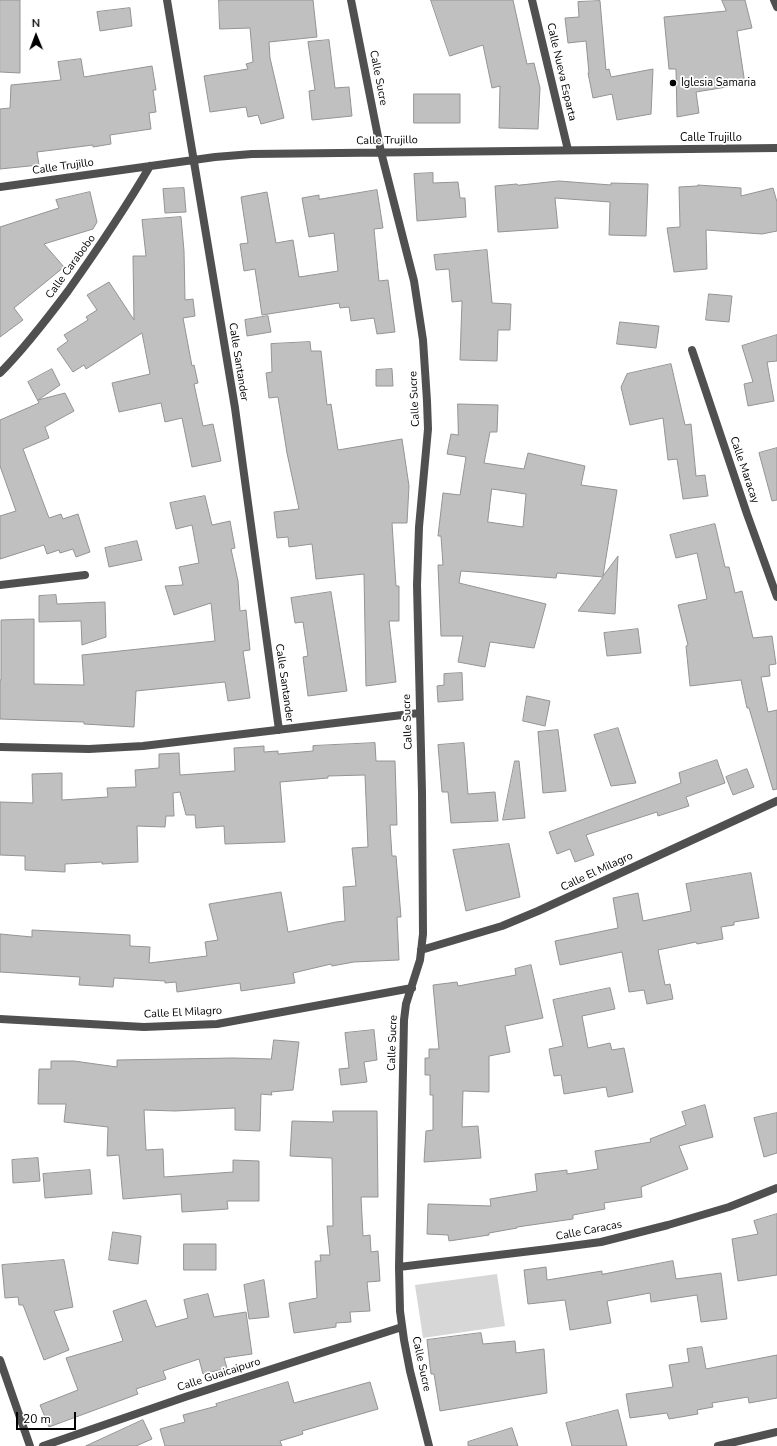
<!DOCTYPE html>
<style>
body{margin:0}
#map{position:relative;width:777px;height:1446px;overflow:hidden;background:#fff;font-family:"Nunito Sans",sans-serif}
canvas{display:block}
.north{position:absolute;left:16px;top:16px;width:40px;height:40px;-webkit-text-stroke:3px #fff;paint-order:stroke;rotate:359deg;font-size:11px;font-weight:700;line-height:16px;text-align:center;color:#000}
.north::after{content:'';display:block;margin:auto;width:14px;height:18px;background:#000;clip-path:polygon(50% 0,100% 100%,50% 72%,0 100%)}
.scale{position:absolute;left:16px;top:1412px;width:60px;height:18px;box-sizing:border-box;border:2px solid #000;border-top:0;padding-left:5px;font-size:12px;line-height:14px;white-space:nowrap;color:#000;-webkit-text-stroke:3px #fff;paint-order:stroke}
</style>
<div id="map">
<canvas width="777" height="1446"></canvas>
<div class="north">N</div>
<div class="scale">20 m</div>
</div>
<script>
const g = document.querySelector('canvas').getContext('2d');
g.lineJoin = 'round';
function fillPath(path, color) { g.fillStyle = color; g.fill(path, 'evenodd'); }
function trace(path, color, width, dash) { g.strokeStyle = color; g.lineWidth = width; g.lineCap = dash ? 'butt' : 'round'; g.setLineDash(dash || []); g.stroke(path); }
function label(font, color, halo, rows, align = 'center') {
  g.font = font + ' "Nunito Sans",sans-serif'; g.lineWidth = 3.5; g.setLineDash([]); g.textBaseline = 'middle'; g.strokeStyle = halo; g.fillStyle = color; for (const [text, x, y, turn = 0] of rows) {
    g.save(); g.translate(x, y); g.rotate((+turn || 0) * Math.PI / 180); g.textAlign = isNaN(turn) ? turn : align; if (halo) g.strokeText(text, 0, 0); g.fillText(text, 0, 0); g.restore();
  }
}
const green = new Path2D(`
 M497,1274L505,1326L423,1338L415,1285Z`);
const building = new Path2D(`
 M0,0H20V73L0,72Z
 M219,0H313L317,37L269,42L270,58L284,118L261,124L258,115L248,117L246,107L210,112L204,76L248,69L246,64L253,62L250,28L220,29Z
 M431,0H513L527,64L534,63L540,88L538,129L499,128L500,86L492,88L483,45L450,56Z
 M722,0H745L752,28L737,31L745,84L696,92L699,113L677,117L676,69H669L664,17L726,11Z
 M600,1L606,70L609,69L611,77L653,69L651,114L617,120L612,94L593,98L588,73H589L586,41L568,43L565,18L579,17L578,2Z
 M130,8L132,26L100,31L97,12Z
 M329,40L335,88L349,87L352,116L312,120L309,91L315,90L308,42Z
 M81,59L84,77L152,66L156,90H153L156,112L149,113L151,129L110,135L111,144L93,147V145L37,152L39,165L0,169V109L10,108L11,85L61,80L58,62Z
 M414,94H460V123H414Z
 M433,173V183L458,182L460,198H465L466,217L417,221L414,174Z
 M559,181L611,185V183L648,184L646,236L609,235L610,202L555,198L558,228L498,232L495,186L517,184L518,185Z
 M698,185L741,188V196L773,188L777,202V231L762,234L706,230L707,269L674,272L667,228L680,227L679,187L698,186Z
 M184,188L186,212L165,213L163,189Z
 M377,190L383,228L374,229L379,281L388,280L395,332L377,334L374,318L351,321L349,307L340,308L339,303L262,315L255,269L244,271L240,244L248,243L241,197L267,192L276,243L293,240L299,277L338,271L334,233L309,237L302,198L319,195V199Z
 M90,192L97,222L93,229L44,244L64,267L14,308L23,320L0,337V227L59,208L56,200Z
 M181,217L184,251L185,300L193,299L195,316L183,318L192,366L194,365L198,383L194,384L203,426L213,424L221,461L192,467L182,418L165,422L161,403L119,412L112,383L150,374L142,333L86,369L84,365L73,372L57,349L68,341L64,335L88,320L86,317L97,310L87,295L109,282L134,320L133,256H146L142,220Z
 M487,250L492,303L511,304L510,330H498L497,361L460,360L462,301L452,302L449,269L436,270L434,255Z
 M709,294L732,296L729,322L706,320Z
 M268,316L271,332L247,336L245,320Z
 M620,322L659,326L656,348L617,344Z
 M777,335V361L767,362L774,401L748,406L744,384L753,382L742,346Z
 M310,342L311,351H321L327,405L331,404L338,450L402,439L409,486L407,523H392L396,586H399V621H389L396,682L366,686L364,574L316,579L312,544L289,547L288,537L277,538L274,512L299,509L287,453L278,397L269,398L266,373L272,372L271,344Z
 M671,364L685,425L691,424L696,476L705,475L708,496L683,499L677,459L668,460L663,418L630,425L621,387L627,374Z
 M52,369L60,385L38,400L65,393L74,411L45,427L49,438L23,449L49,518L61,514L63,519L78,514L90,552L76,557L73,549L60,553L59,550L47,554L44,545L0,559V516L16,511L0,466V420L39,403L28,382Z
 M392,369L393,386H376V370Z
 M458,404L498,405L497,432H490L484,463L524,469L528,453L585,466L581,485L617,490L603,576L618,556L615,614L578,611L603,577L557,573L556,578L461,571L459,583L546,604L534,648L490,642L485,667L458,662L463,636H441L438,565H443L441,536H438L443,493L460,495L466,457L447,454L451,434L458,435ZM492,489L526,494L523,527L488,522Z
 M777,448V500L772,501L759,453Z
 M205,496L212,525L230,521L235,548L231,549L238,581L240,611L246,610L250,650L243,651L250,698L228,701L225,682L136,691L134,727L84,724V722L0,719V680H1V620L34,619V684L84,685L82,655L215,641L211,603L174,615L165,586L183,585L179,567L199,563L192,525L176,529L170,503Z
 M715,524L725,567H729L735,593L742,591L753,638L772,636L776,664L769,665L770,676L761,677L768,712L777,710V789L773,790L749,708H747L741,680L690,686L686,646L688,645L678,605L707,599L697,553L676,558L670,535Z
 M137,541L142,560L109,567L105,548Z
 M331,592L347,691L308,696L303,657L308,656L303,622L295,623L291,598Z
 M56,595L57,604L105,602L106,637L82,645L81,621L39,622V596Z
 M638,629L641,653L607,656L604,633Z
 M462,673L463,700L438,702L437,686L444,685V674Z
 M527,696L550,701L545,726L523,721Z
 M618,728L636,783L611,786L594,735Z
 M558,730L566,791L543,793L538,732Z
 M375,743L376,761H395L397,825H390L392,856H396L401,917H397L399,960L354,962L332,966L331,964L293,973L295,983L241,991L240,983L177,992L176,982L165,983V981L114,978L113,987L79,985L80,977L0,972V934L32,937V930L130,935V946L150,947L149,963L207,956L205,942L218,940L209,904L281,892L288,932L336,922L345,921L343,887L356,886L352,848L368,847L365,775L328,776V778L280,782L285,842L225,844L224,826L196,828L195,815H186L180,792L173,793L174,816H166L165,827L137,826L138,862L102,864V862L65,864V872L25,870V856L0,855V802L33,803L32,774L62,773V800L108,797L107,788L136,787L135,770L159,768V754L179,753L180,775L235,771L234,748L264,746V752L278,751V754L313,751V746Z
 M464,743L468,794L495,792L498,821L451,823L448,792H442L438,745Z
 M717,760L725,783L686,797L689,806L658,816L657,812L586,835L594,855L575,862L570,849L557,854L549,832L681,783L679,773Z
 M515,761H519L525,818L503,820Z
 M747,769L754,787L733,795L726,777Z
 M509,844L520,897L466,911L453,850Z
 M751,873L759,918L734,922V925L721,927L723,939L697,944L696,942L658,950L665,985L670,984L673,999L647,1004L644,990L629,992L622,952L560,965L555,941L618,928L613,898L638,893L643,921L691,911L686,884Z
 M531,965L543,1018L505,1026L510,1052L489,1056V1092L463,1091L462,1127L478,1126L481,1158L424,1162L426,1131L433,1130V1095H430V1075H425V1058H429V1049H439L433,985L457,982L458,986L516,975L515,969Z
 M610,988L615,1009L582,1016L588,1048L610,1043L612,1050L624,1048L633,1092L608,1097L606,1087L564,1094L561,1075L554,1076L549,1049L563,1046L553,1000Z
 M374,1030L377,1060L364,1062L367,1082L341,1085L339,1069L349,1068L345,1033Z
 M274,1040L299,1042L293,1090L271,1092L272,1095L261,1094L260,1131L235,1130V1108L175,1111L144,1110L146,1150L163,1149L164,1177L233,1172V1160L259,1161V1201H227L228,1209L182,1212L181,1194L123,1199L119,1155L107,1156L108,1127L64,1122L66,1104H38L39,1069H51V1061H74L117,1067V1060L233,1058L271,1059Z
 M705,1105L713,1137L679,1146L688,1169L641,1187L642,1197L604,1203L605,1209L573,1215V1219L517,1227V1228L489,1233V1235L449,1241L448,1235L427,1234L428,1204L491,1206L490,1199L537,1191L535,1174L567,1170V1174L598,1169L595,1151L651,1142L650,1139L686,1125L682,1112Z
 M333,1111H377L378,1197H361L363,1236L370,1235L371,1252L378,1251L380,1281L367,1282L370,1311L350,1312L351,1322L336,1323V1327L294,1333L289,1303L317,1298L315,1261H321L320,1255H330L327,1226H333L332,1158L290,1156L292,1121L333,1122Z
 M777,1113V1153L764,1157L754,1118Z
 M38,1158L40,1181L13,1183L12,1160Z
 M90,1170L92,1194L45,1198L43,1174Z
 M777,1214V1275L738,1281L732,1239L758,1234L754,1221Z
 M113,1232L141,1236L138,1264L109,1260Z
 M184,1244H216V1270H184Z
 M64,1260L73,1307L54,1311L69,1350L44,1360L23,1305H19L18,1297L5,1298L2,1265Z
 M673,1261L676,1279L721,1273L727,1319L701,1322L697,1295L651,1302L650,1293L607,1301L611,1323L570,1330L565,1300L528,1304L524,1270L546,1267L547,1280L602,1271V1274Z
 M264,1280L269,1317L249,1319L244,1285Z
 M208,1294L214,1317L246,1312L252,1354L224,1358L227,1368L203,1374L199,1359L163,1371L166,1379L136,1389L138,1394L49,1427L40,1405L78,1390L66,1358L123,1341L113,1311L146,1300L156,1327L188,1318L184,1300Z
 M481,1333L483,1344L515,1341L516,1353L544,1349L547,1393L440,1411L434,1374H431L427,1340Z
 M702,1347L706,1369L777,1355V1398L749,1403L748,1397L712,1403L713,1407L697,1410L698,1414L669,1419L667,1413L630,1418L626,1394L673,1387L669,1365L689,1362L687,1349Z
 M288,1382L294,1403L370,1382L378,1409L302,1431L303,1434L280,1441L282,1446H165L160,1429L185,1422L183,1415L217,1406L216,1404Z
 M618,1410L627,1446H572L566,1423Z
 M143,1420L152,1439L136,1446H86Z
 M512,1428L518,1446H468V1442Z`);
const street = new Path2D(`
 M167,0L235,408L279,730
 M351,0L381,152L414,281L423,340L427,401L428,429L419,527L417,585L422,792L423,934L420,960L406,1004L404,1020L399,1267L400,1311L404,1340L410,1371L429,1446
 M532,0L568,150
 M774,0L777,7
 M0,187L215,157L252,154L777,148
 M692,350L747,514L777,597
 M0,373C25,348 47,319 68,291C97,250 125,209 150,166
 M0,585L85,575
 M0,747L89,749L143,746L419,713
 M421,950L502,926L538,911L777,801
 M0,1019L144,1027L217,1024L412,988
 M399,1267L548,1249L601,1242L668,1225L729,1207L777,1188
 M0,1360L30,1446
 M43,1446L185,1397L402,1327
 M718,1446L777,1432`);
const markers = [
 [673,83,4,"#000"]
];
const streetNames = [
 ["Calle Nueva Esparta",561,72,77],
 ["Calle Sucre",378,78,79],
 ["Calle Trujillo",711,138],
 ["Calle Trujillo",387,141,-1],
 ["Calle Trujillo",63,167,-8],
 ["Calle Carabobo",71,267,-54],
 ["Calle Santander",238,362,81],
 ["Calle Sucre",415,399,-93],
 ["Calle Maracay",744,470,71],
 ["Calle Santander",284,683,82],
 ["Calle Sucre",408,722,-92],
 ["Calle El Milagro",597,872,-25],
 ["Calle El Milagro",183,1013,-3],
 ["Calle Sucre",393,1043,-88],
 ["Calle Caracas",589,1231,-11],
 ["Calle Sucre",421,1364,78],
 ["Calle Guaicaipuro",219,1375,-18]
];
const poiNames = [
 ["Iglesia Samaria",681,83]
];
fillPath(green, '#d7d7d7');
fillPath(building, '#c0c0c0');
trace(building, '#949494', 1);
trace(street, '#505050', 8);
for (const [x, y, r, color] of markers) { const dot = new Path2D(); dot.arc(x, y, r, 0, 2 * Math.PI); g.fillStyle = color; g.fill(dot); trace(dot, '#fff', 1.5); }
label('11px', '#000', '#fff', streetNames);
label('11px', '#000', '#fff', poiNames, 'left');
</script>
